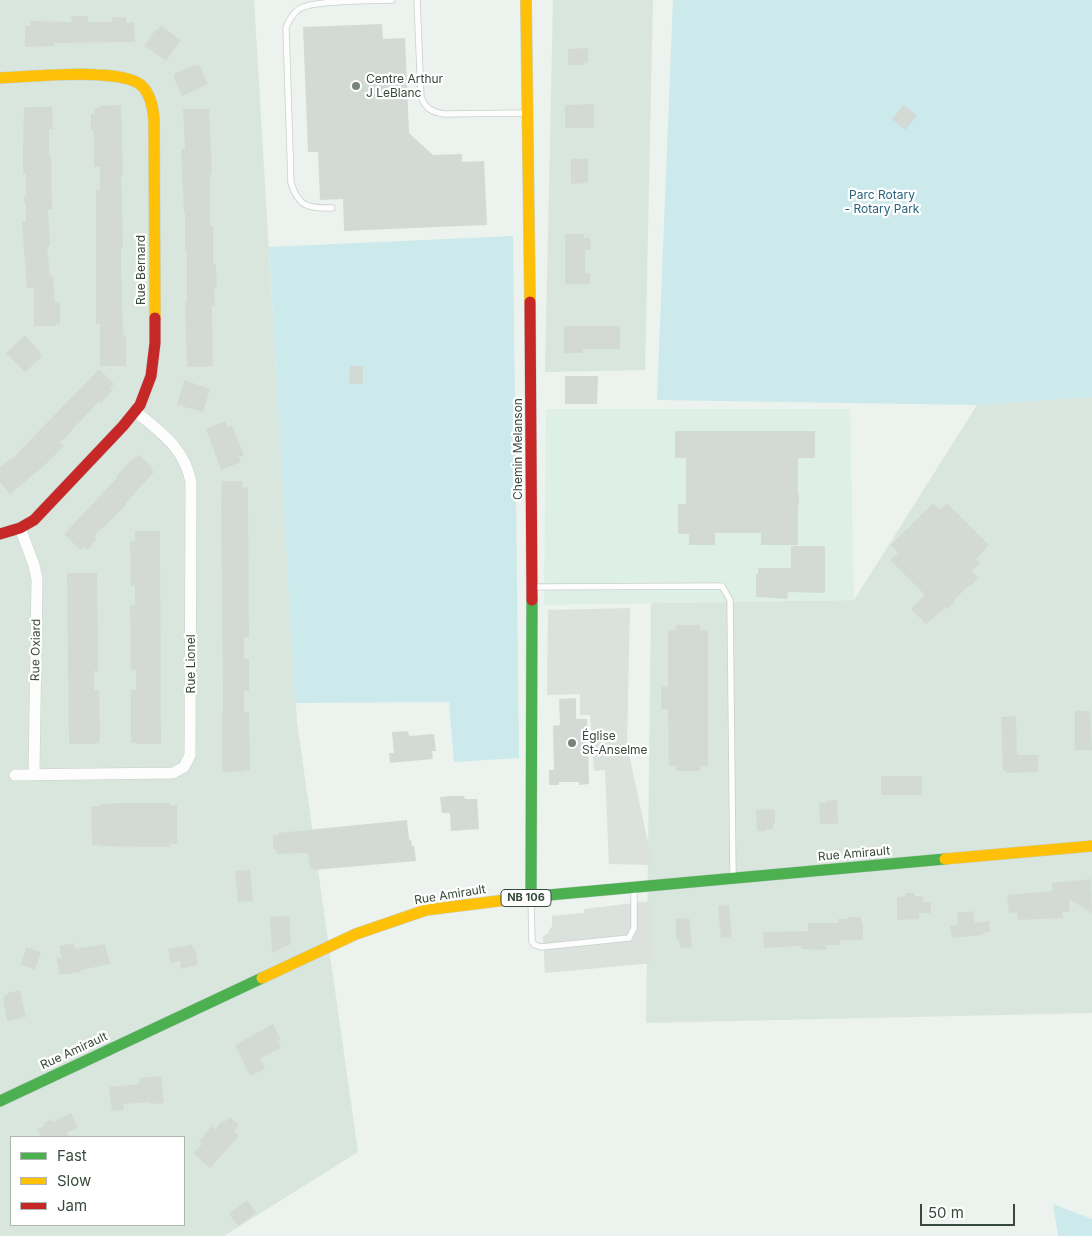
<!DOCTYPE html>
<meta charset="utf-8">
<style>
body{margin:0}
#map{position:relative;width:1092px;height:1236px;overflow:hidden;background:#ecf2ee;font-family:Inter,sans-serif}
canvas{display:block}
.legend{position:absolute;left:10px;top:1136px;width:175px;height:90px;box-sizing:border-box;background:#fff;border:1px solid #afb6b1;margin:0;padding:6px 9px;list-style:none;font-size:15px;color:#37493c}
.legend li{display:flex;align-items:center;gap:10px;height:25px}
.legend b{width:25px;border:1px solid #afb6b1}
.scale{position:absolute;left:920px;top:1204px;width:95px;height:22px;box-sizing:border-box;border:2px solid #37493c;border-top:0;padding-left:6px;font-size:15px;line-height:18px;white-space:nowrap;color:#37493c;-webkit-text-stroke:4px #fff;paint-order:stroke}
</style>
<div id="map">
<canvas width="1092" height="1236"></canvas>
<ul class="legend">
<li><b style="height:6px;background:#4caf50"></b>Fast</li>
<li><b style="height:6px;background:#ffc107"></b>Slow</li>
<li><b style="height:6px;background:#c62828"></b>Jam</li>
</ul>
<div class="scale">50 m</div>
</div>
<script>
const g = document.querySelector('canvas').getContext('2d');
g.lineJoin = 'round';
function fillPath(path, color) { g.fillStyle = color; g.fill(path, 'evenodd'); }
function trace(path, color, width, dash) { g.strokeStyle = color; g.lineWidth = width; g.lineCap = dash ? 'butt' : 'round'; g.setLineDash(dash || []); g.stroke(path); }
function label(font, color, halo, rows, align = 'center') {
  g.font = font + ' Inter,sans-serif'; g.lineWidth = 4.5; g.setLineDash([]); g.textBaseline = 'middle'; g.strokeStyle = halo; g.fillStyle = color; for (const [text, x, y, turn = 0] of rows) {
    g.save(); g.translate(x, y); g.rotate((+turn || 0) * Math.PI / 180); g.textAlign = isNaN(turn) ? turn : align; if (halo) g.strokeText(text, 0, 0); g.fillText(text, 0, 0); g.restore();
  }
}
const residential = new Path2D(`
 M0,0H254L297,722L358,1152L224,1236H0ZM11,1137H184V1225H11Z
 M553,0H653L645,370L545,372Z
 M1092,397V1013L646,1023L651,603L854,600L977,405Z`);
const education = new Path2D(`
 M546,409H850L854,600L544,605Z`);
const green = new Path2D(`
 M673,0H1092V397L977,405L657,400Z
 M513,236L519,758L454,762L449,702L295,703L269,247Z
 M1053,1204L1092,1219V1236H1058Z`);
const parking = new Path2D(`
 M630,608L627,745L653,865L609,864L605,770L594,771L590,715H580V694L547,695L548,610Z
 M650,901L653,963L545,973L543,936L547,934L552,926V916L584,913V909Z`);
const building = new Path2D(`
 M71,16H88V22H112V17H126V23L134,22L135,42L54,43V46L25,47V26H30V21L72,22Z
 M382,24L383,39L405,38L409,133L433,155L462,154V162L484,161L487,225L344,231L343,199L320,200L318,152H308L303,27Z
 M161,26L181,40L166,61L144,46L156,29L158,30Z
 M585,48L588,49V62L585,63V65H568V49Z
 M199,64L208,84L182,96L174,78V74L194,65L195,66Z
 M594,104V128H565V105Z
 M121,105L123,175H121L123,243V248H121V266L123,335L126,336V366H100V324H96V190H100V167H94V134L93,130H91V114H95V108H100V106Z
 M904,105L917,116L905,130L892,119Z
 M26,107H52L53,129H49V155H51L52,209H48L50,246H47L50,276L53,275L55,302L60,303V325L56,324V326H34V288H27L22,222H26V204L24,202V197L26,195V174H23V147L24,108Z
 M183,109H209L212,174H210V226H213V264H216L217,288H214L215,306H212L213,366H208V367H187L185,302H187V251H185V213H184L181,149H185Z
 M571,159H588V183L571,184Z
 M565,234H584V238H590L591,250H585V273H590V284H565Z
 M564,326H620V349H583V353H564Z
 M25,335L40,352L39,353L42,357L25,372L6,353Z
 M350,366H363V384H349Z
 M99,369L114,384L110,389L112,391L101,403L99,401L60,443L64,446L44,466L10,494L0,482V467L10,459L11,460Z
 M565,376H598L597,404H565Z
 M184,380L210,389L203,412L177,405Z
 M225,421L228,427L232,426L244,455L239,457L241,462L221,470L206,429Z
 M675,431H815V458H798V494H799V505H798V545H761V533H715V545H689V534H678V504H686V458H675Z
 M139,455L152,467L151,469L154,472L125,504L126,505L94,536L97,539L87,550L83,547L80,550L64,534L117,478L116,477L121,471L132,459Z
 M222,481H242L243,488L248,487L249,637H244V659H249V691H244V712H249L250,770H245V771L223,772L222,769V713H223V690L221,502Z
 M933,503L940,510L947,503L989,545L976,559L980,563L971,571L978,578L970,587L968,586L954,600L955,601L948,609L946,607L926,624L911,609L925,595L890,560L898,553L891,545Z
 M135,531H160L161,744H136V743H131V690H136V670H131L130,605H135V586H131L130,541H135Z
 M791,546H825V593L788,592L787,599L756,597V574H758V568H791Z
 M67,573H97L98,671H94V690H99L100,732L99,743H95V744H69Z
 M675,625H700V630H708V766H700L701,771H677L676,766H669L668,710V709H661V687L668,686V630H676Z
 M576,698V719H587L589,784L579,785V782H559V785H549V770H554L553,726L560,725L559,699Z
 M1075,711H1090L1092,750H1075Z
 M1016,716L1017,755H1038V772L1007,773V771H1003L1001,717Z
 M408,731L409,736L434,734L436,751H432L433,759L390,763L389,753H394L392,732Z
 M881,776H922V795H881Z
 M450,796H464L465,799H477L479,829L451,831L450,813H442L440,797Z
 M837,800L838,824H820L819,803H826V801Z
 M121,803H170V805H177V844H170V847H149L100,846V845H92L91,806H100V804Z
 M772,809L775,810V824H773V829H766V831H757L756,810Z
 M407,820L409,840H411L412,846H414L416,861L313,870V868H310L308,853L277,854L275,849H273V835H278V833Z
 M250,870L253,901L238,902L235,871Z
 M1091,879L1092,913L1069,899L1070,912H1062L1063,918L1018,920L1017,912L1009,913L1007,895L1053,891L1052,883Z
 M905,893H915V896H923V902H931V913H919V919L897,920V897L905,896Z
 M729,905L732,934L731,937L721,938L718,906Z
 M973,911L975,923L989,921L990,932L983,933V935L952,938L950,926L958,925L957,913Z
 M289,916L291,944L272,953L270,917Z
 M848,917H861V922L863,924V940H840V945H826V950L801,949V946L764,948L763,932L808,931V923H838V919H848Z
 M689,918L692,947L680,948L679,940H676V919Z
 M74,943L75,949L105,944L110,964L81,970V972L60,975L56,957L62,959L59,946Z
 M192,945L193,949H195L198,965L181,969L180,961L170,963L168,949Z
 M26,947L41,952L35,970L21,965Z
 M20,990L26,1017L7,1021L3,997L8,994V993Z
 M273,1024L281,1040L278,1041L281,1048L260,1058L265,1069L250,1076L235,1045Z
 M161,1076L164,1103L151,1104L150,1102L123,1104L124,1110L112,1111L109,1087L139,1084L140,1078Z
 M71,1113L78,1127L67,1133L70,1137H41L37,1129L44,1126L43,1124L51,1119L53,1122Z
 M230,1117L239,1125L234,1131L239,1136L210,1168L193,1153L202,1144L199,1141L212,1126L215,1129L222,1121L224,1122Z
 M247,1200L256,1213L238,1226L229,1214Z`);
const lane = new Path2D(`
 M417,0L421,97C426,109 432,112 444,114L526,113
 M332,208C309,208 299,208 291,183L286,28C289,20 292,14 299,9C313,0 372,1 392,0
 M533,587L722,586L730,600L733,876
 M531,899L532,942L535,945L541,947L629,938L634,928V891`);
const street = new Path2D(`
 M20,528L34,565L37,579L34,774
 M15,775L173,773L184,767L190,755L191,482C184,447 161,433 135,411`);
const fast = new Path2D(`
 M538,896L945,859
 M531,897L532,600
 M0,1101L262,978`);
const slow = new Path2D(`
 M526,0L530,302
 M0,78C29,77 120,67 141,85C151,94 153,108 154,120L155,318
 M945,859L1092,846
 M262,978L356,934L426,910L538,896`);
const jam = new Path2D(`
 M530,302L532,600
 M0,534L20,528L34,520L123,426L140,405L151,376L155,343V318`);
const markers = [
 [356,86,5,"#76847a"],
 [572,743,5,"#76847a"]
];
const shields = [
 [526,898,50]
];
const shieldNames = [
 ["NB 106",526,898]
];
const poiNames = [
 ["Centre Arthur",366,79],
 ["J LeBlanc",366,93],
 ["Église",582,736],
 ["St-Anselme",582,750]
];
const parkNames = [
 ["Parc Rotary",882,195],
 ["- Rotary Park",882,209]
];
const streetNames = [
 ["Rue Bernard",141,270,-90],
 ["Chemin Melanson",518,449,-90],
 ["Rue Oxiard",36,650,-89],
 ["Rue Lionel",191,664,-90],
 ["Rue Amirault",854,854,-5],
 ["Rue Amirault",450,895,-9],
 ["Rue Amirault",74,1051,-25]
];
fillPath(residential, '#d9e6de');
fillPath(education, '#def0e5');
fillPath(green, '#cce9eb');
fillPath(parking, '#dbe1dd');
fillPath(building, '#d3dad5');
trace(lane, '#c9d0cb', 7);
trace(street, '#c9d0cb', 12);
trace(fast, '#c3d1c9', 12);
trace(slow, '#c3d1c9', 12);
trace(jam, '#c3d1c9', 12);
trace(lane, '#fcfdfc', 5.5);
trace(street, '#fcfdfc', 11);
trace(fast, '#4caf50', 11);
trace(slow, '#ffc107', 11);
trace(jam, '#c62828', 11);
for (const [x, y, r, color] of markers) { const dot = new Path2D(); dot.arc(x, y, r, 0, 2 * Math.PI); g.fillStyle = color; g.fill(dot); trace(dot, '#fff', 2); }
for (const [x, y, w] of shields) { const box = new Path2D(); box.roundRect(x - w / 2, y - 8.5, w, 17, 4); g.fillStyle = '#fff'; g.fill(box); trace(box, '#37493c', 1); }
label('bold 11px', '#37493c', null, shieldNames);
label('12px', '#37493c', '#fff', poiNames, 'left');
label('12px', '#28627c', '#fff', parkNames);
label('12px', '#37493c', '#fff', streetNames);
</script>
